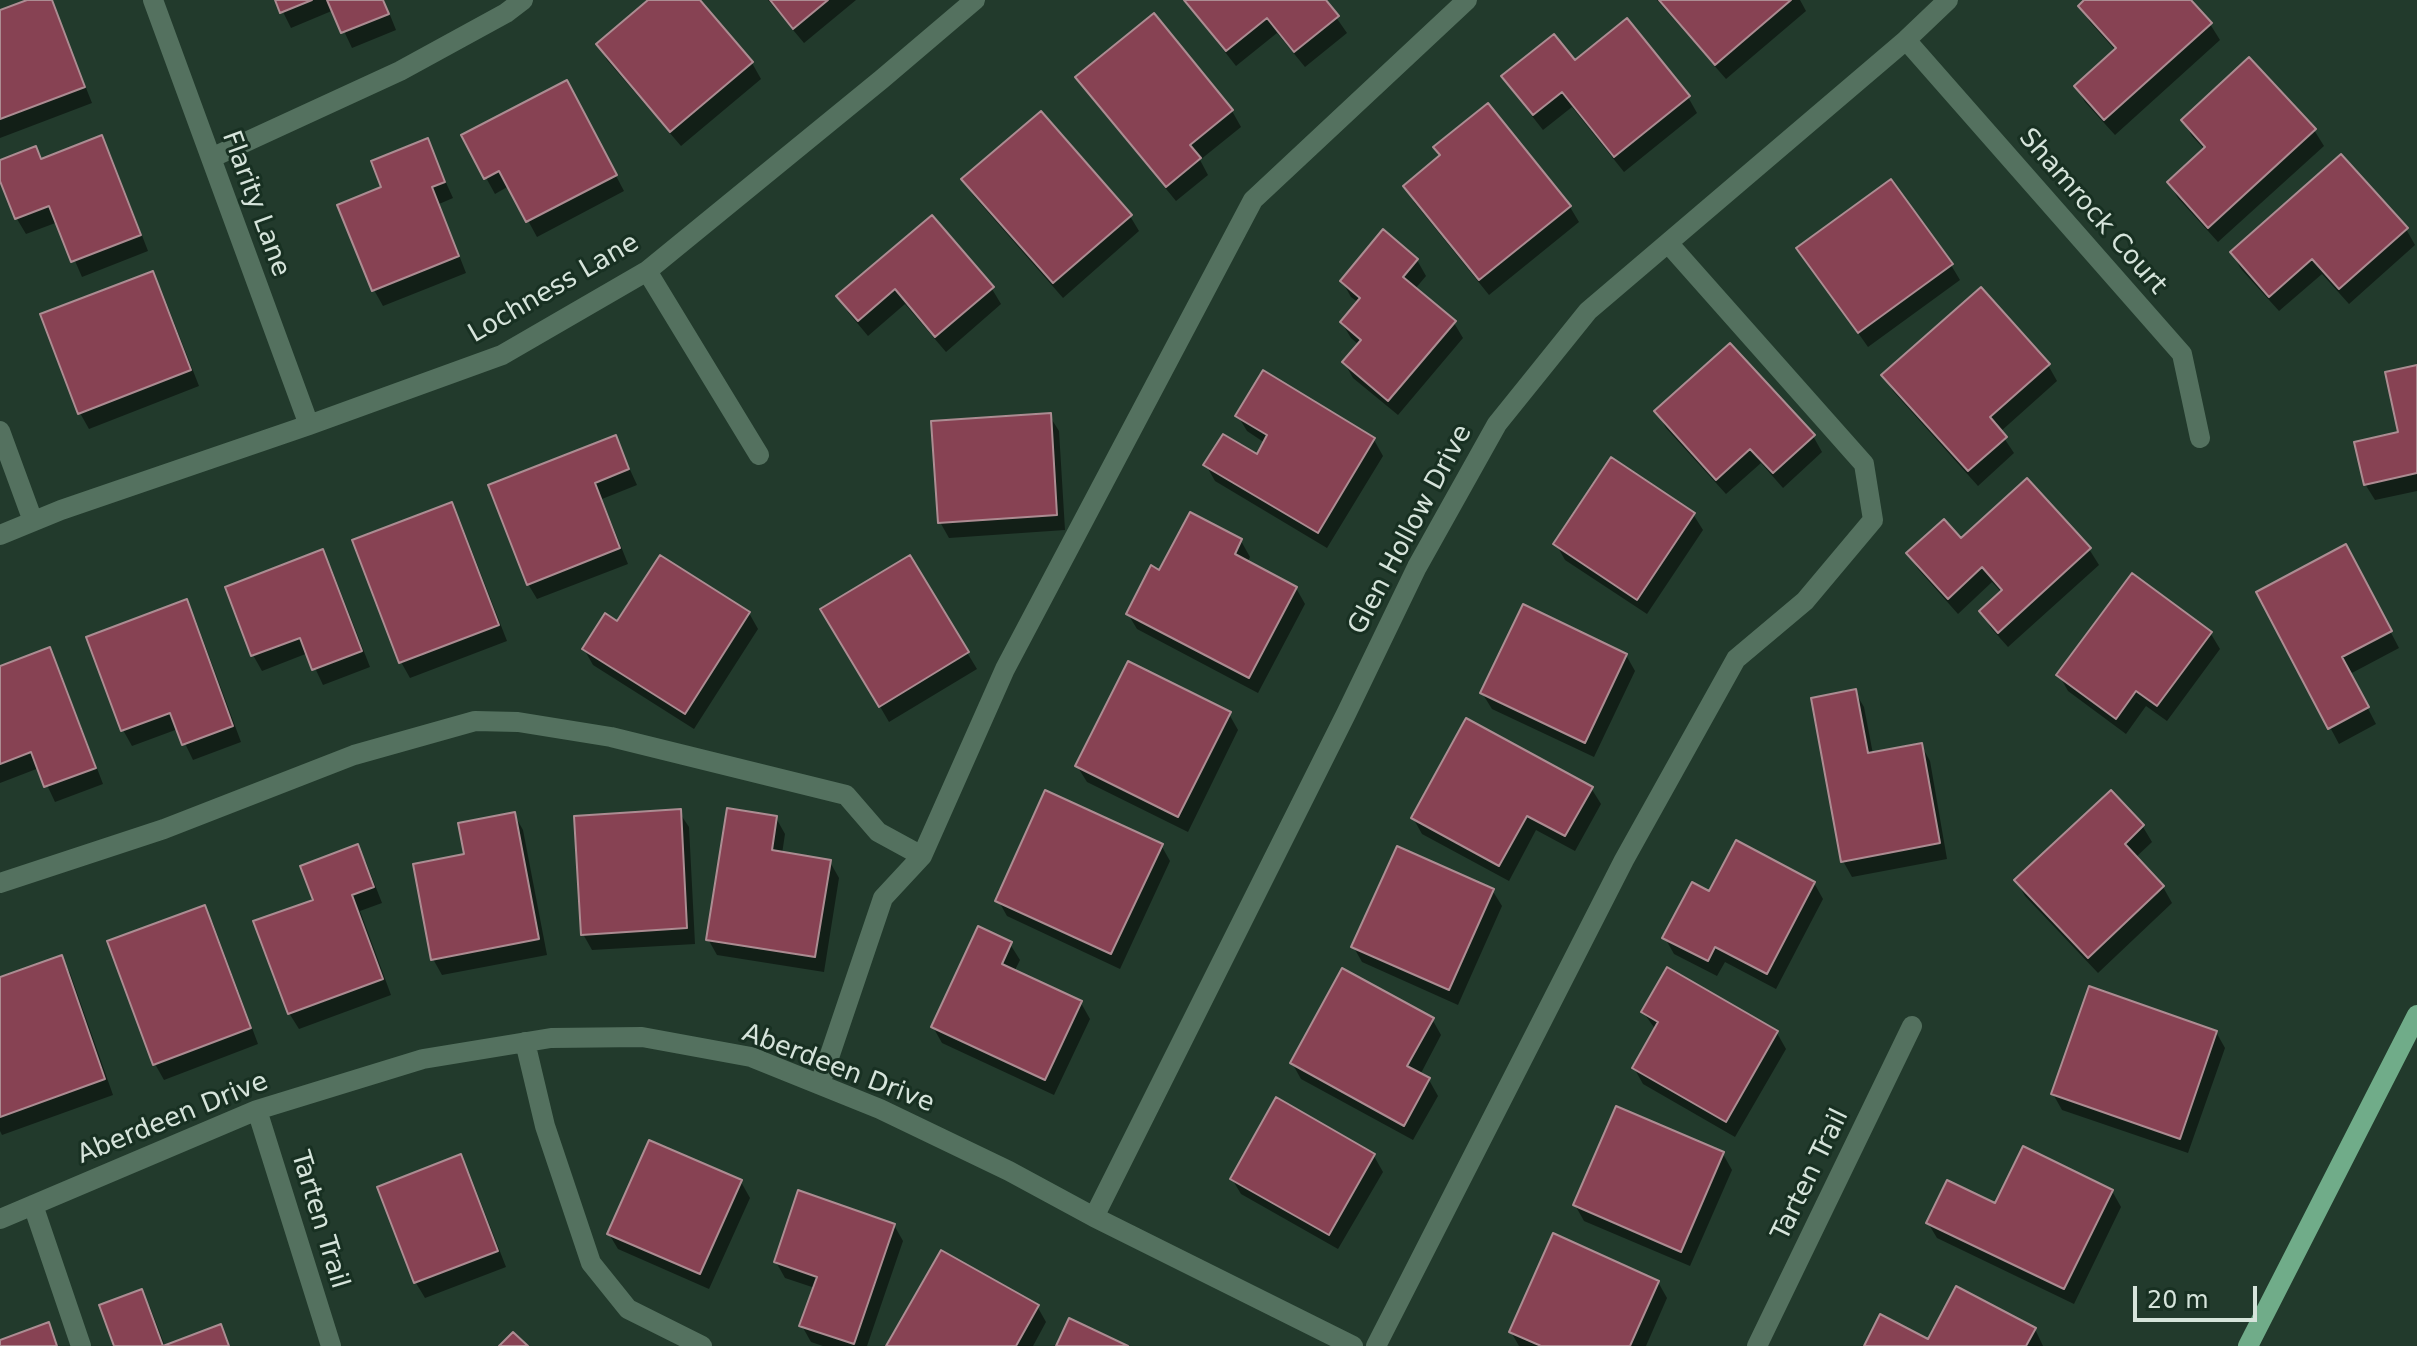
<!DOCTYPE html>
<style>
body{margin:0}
#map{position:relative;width:2417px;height:1346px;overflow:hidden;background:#223a2c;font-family:"DejaVu Sans",sans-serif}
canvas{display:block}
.scale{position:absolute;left:2133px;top:1286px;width:124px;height:36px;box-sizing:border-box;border:4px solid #d6e4db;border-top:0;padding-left:10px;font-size:24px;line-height:28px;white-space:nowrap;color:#d6e4db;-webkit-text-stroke:6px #183022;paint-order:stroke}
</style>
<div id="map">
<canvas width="2417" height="1346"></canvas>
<div class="scale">20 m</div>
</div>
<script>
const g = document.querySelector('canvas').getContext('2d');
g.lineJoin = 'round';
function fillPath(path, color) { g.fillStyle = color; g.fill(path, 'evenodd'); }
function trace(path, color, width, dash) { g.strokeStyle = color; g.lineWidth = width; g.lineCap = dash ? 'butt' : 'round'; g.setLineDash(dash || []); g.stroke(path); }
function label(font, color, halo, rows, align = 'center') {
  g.font = font + ' "DejaVu Sans",sans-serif'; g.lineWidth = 6; g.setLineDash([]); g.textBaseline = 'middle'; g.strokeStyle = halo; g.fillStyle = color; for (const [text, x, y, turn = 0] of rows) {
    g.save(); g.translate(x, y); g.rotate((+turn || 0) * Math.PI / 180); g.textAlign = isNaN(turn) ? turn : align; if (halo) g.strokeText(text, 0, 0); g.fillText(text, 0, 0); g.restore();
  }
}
const shadow = new Path2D(`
 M32,0H51L92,103L0,138V12Z
 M277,0H384L396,30L352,48L334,10L291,28Z
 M651,0H698L752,63L761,79L681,146L607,60L598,45Z
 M768,0H856L804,43Z
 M1184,0H1324L1347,33L1305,67L1277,33L1236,66Z
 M1657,0H1800L1806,11L1726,79Z
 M2087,0H2189L2210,24L2220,40L2115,135L2085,102L2076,86L2116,51L2090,22L2080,6Z
 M1153,15L1232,111L1241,127L1200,160L1208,175L1176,201L1087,93L1078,77Z
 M1574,63L1688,97L1697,113L1624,172L1572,107L1543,130L1513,92L1504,76Z
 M575,98L624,191L537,237L509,186L495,194L463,136Z
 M2183,121L2314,130L2324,146L2218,242L2178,198L2169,183L2205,150L2192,136Z
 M101,138L110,153L148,251L82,277L58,222L26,234L17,219L0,175V163L36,149L42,160Z
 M427,141L453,198L439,204L466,273L383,306L374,290L340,206L384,188Z
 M964,180L1130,216L1139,231L1063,298L973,195Z
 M1405,186L1570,207L1579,222L1489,295L1414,202Z
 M932,218L992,289L1001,304L946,352L905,304L868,336L848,312L839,297Z
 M2406,229L2415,245L2349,304L2322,274L2279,311L2241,269L2232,253Z
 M1799,249L1951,265L1960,280L1868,347Z
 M1417,260L1426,276L1415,289L1454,323L1463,338L1398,415L1353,378L1344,362L1359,345L1351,338L1342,323L1359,303L1351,297L1342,281Z
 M152,273L161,289L199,386L89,429L80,413Z
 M2048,365L2057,381L2000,432L2014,453L1978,486L1893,391L1884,375Z
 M2417,367V491L2375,500L2365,484L2400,433Z
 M1657,412L1813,436L1822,452L1783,488L1761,463L1726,494L1666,428Z
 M1049,415L1059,431L1065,530L949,538L940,522Z
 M1238,416L1374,440L1383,456L1327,548L1215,481L1206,465L1257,456L1265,443L1247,431Z
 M615,437L637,485L602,499L628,564L537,599L528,584Z
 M451,504L460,520L507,641L410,678L401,662Z
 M1693,514L1703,530L1647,614L1565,560L1556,544Z
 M1241,541L1250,557L1247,563L1296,588L1305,604L1258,693L1137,629L1128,614L1160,573Z
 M1961,541L2089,549L2099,565L2008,647L1991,628L1982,612L2002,593L1992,582L1958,614L1918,569L1908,554Z
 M322,552L331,567L370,667L323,685L308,653L262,671L253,655L227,588Z
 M910,558L977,669L889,722L823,609Z
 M2354,562L2399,648L2350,674L2376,724L2339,744L2258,593Z
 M186,602L195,618L241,742L193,760L178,729L132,746L123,730L89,638Z
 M749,613L758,629L694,729L593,665L584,649L618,624Z
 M2211,634L2220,649L2167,721L2146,706L2126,734L2068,691L2059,675Z
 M49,650L58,666L103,784L55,802L39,768L0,783V668Z
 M1626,655L1635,671L1594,757L1492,709L1482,693Z
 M1855,692L1864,707L1873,754L1921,745L1930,761L1947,859L1852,877L1843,861Z
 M1229,714L1238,730L1188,832L1087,782L1077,766Z
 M1591,788L1601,804L1575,851L1536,830L1509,881L1422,834L1413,818Z
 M2111,792L2143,827L2152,842L2135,858L2163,887L2172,903L2098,973L2025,896L2016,880Z
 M679,812L689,827L695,944L592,950L583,934Z
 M514,814L523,830L547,955L442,975L433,959L466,856Z
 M776,818L785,834L782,854L830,862L839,878L824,972L717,955L708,939Z
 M1161,845L1170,861L1120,969L1007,916L998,900Z
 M357,847L366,862L382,903L360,911L391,995L299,1029L289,1013L315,901Z
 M1814,883L1823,899L1776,989L1725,962L1717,976L1674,954L1665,938L1710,893Z
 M1492,890L1502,906L1458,1005L1362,962L1353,946Z
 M204,908L213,923L258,1044L164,1080L155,1064Z
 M1010,944L1020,960L1014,972L1081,1003L1090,1019L1054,1095L942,1043L933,1027Z
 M61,958L70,973L113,1095L2,1135L0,1131V980Z
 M1643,1012L1777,1033L1786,1049L1735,1137L1643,1084L1634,1068L1656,1030Z
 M1432,1019L1441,1035L1420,1075L1429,1080L1438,1096L1413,1140L1301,1079L1292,1063Z
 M2216,1032L2225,1048L2188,1153L2062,1110L2053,1094Z
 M1277,1100L1374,1156L1383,1172L1338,1249L1241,1194L1232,1179Z
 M1723,1154L1732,1170L1690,1266L1584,1221L1575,1205Z
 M460,1157L469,1172L506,1267L425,1298L416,1283L379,1188Z
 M741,1182L750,1198L709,1289L618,1249L609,1234Z
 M2112,1191L2121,1207L2074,1304L1937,1238L1928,1223L1996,1206Z
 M894,1225L903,1241L867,1346H823L811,1342L802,1326L815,1288L785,1278L776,1262Z
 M1658,1282L1667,1298L1646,1346H1519L1511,1332Z
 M141,1292L150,1307L165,1346H116Z
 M1037,1306L1046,1322L1033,1346H889Z
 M2035,1329L2043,1346H1866L1929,1342Z`);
const building = new Path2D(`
 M27,0H52L85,87L0,119V10Z
 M275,0H312L280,13Z
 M327,0H383L389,14L341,33Z
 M648,0H700L753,62L670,132L596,44Z
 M770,0H828L793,29Z
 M1184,0H1326L1339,16L1294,52L1267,18L1226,51Z
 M1659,0H1791L1715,65Z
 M2084,0H2191L2212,23L2104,120L2074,86L2116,48L2078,6Z
 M1154,13L1233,110L1190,145L1201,158L1166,187L1075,77Z
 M1627,18L1690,96L1614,157L1562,92L1533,115L1501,76L1554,34L1575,60Z
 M2249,57L2316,129L2208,228L2167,182L2205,147L2181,120Z
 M567,80L617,175L526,222L499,171L484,179L461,135Z
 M1488,103L1571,206L1479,280L1403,186L1440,155L1433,147Z
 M1041,111L1132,215L1053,283L961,179Z
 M102,135L141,235L71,262L49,206L15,219L0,181V160L36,146L41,159Z
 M428,138L445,182L432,187L459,256L372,291L337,205L381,187L371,161Z
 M2341,154L2408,228L2339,289L2312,259L2269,297L2230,252Z
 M1891,179L1953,264L1858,333L1796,248Z
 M932,215L994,287L935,337L895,289L858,321L836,296Z
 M1383,229L1418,259L1403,277L1456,321L1388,401L1342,362L1361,340L1340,322L1360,298L1340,281Z
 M153,271L191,370L78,414L40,314Z
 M1981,287L2050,364L1990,417L2007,437L1968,471L1881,375Z
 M1730,343L1815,435L1773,473L1750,449L1716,480L1654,411Z
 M2417,365V473L2364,485L2354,442L2398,432L2385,372Z
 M1263,370L1375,438L1318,533L1203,465L1223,434L1257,454L1267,435L1235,416Z
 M1051,413L1057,515L938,523L931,421Z
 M616,435L629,469L595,483L620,548L527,585L488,485Z
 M1611,457L1695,513L1637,600L1553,544Z
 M2027,478L2091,548L1998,633L1979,611L2002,590L1982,567L1948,599L1906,553L1944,519L1961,538Z
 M452,502L499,625L399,663L352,540Z
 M1190,512L1242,539L1235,554L1297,587L1249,678L1126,614L1151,565L1159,570Z
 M2346,544L2392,631L2342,657L2369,707L2328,729L2256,592Z
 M323,549L362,651L312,670L300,638L251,656L225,587Z
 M660,555L750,612L685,714L582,649L605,613L617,621Z
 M910,555L969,652L879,707L820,609Z
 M2132,573L2212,632L2157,706L2136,691L2116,719L2056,675Z
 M187,599L233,726L182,745L170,713L121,731L86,637Z
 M1523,604L1627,654L1585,743L1480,693Z
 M50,647L96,768L44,787L31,752L0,764V666Z
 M1128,661L1231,712L1178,817L1075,766Z
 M1856,689L1868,753L1922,743L1940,843L1841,862L1811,698Z
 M1466,718L1593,787L1565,836L1527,816L1499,866L1411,818Z
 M1045,790L1163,844L1111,954L995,901Z
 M2111,790L2144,825L2125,844L2164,886L2088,958L2014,880Z
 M727,808L777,816L772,850L831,860L815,957L706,940Z
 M681,809L687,928L581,935L574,816Z
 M515,812L539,939L431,960L413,864L464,854L458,823Z
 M1736,840L1815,882L1767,974L1715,947L1708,961L1662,938L1692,882L1709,891Z
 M358,844L374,887L352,895L383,979L288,1014L253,921L313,900L300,866Z
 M1397,846L1494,889L1449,990L1351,947Z
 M205,905L251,1028L153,1065L107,941Z
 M978,926L1012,942L1002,964L1082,1001L1045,1080L931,1027Z
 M62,955L105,1079L0,1117V977Z
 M1667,967L1778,1031L1726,1122L1632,1068L1658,1022L1641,1012Z
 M1342,968L1434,1018L1407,1066L1430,1078L1404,1126L1290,1063Z
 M2089,986L2217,1031L2180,1139L2051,1094Z
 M1276,1097L1375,1154L1329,1235L1230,1179Z
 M1616,1106L1724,1152L1681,1252L1573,1205Z
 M649,1140L742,1180L700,1274L607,1234Z
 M2023,1146L2113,1190L2064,1289L1926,1223L1947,1180L1995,1203Z
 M461,1154L498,1251L414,1283L377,1187Z
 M798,1190L895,1224L854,1344L799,1326L817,1277L774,1262Z
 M1553,1233L1659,1281L1630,1346H1541L1509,1332Z
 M941,1250L1039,1305L1016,1346H886Z
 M1956,1286L2036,1328L2026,1346H1864L1880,1314L1928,1339Z
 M142,1289L163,1346L221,1324L229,1346H114L99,1305Z
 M1069,1318L1128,1346H1056Z
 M49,1322L57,1346H0V1340Z
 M513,1332L528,1346H499Z`);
const minor = new Path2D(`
 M153,0L309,425
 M1906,40L2182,354L2200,438
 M211,158L400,71L506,13L523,0
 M647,271L759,455
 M0,431L33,521
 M0,535L61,510L309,425L502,355L647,271L882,79L975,0
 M922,856L1005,669L1253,200L1467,0
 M0,883L164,829L354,755L475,721L518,722L611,737L846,795L878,832L922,856L883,898L820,1084
 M525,1042L545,1126L591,1263L628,1309L702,1346
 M257,1110L331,1346
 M33,1205L81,1346
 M1094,1217L1346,714L1417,567L1497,424L1588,311L1906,40L1948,0
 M0,1219L257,1110L423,1059L551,1038L642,1037L751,1057L880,1109L1009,1171L1094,1217L1353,1346
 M1376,1346L1624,860L1736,659L1805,601L1873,520L1864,464L1668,243
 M1757,1346L1912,1026`);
const major = new Path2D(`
 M2248,1346L2417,1015`);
const streetNames = [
 ["Flarity Lane",255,204,70],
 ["Shamrock Court",2092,212,49],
 ["Lochness Lane",554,289,-30],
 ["Glen Hollow Drive",1411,530,-62],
 ["Aberdeen Drive",838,1069,21],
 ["Aberdeen Drive",173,1119,-22],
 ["Tarten Trail",1811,1175,-64],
 ["Tarten Trail",319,1220,73]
];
fillPath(shadow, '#0007');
fillPath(building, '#874253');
trace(building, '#ac8c92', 2);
trace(minor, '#54715f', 20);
trace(major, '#70ac89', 20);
label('26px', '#d6e4db', '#183022', streetNames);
</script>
